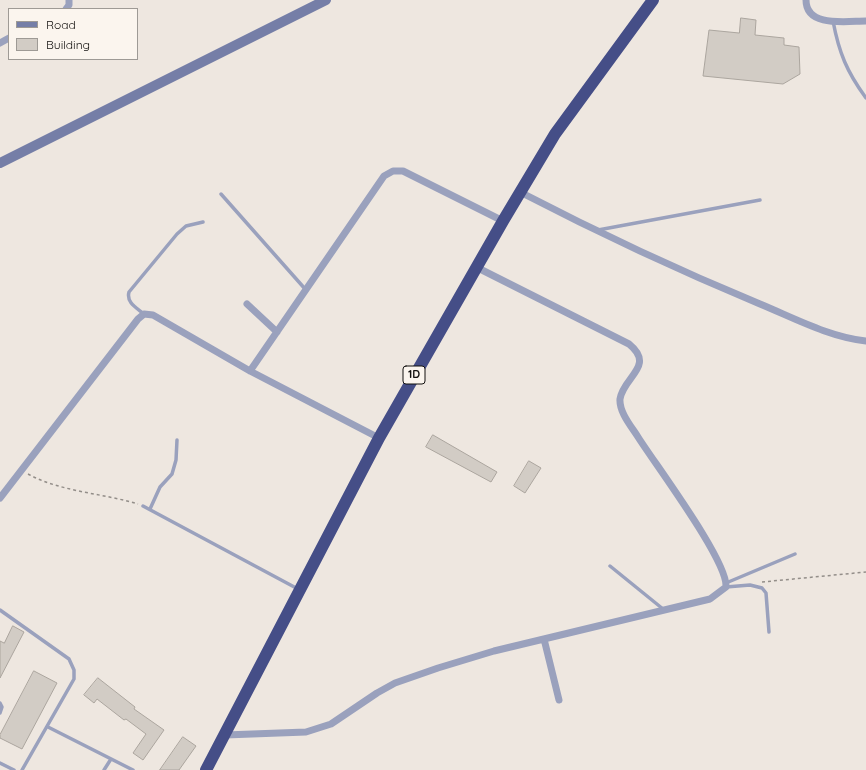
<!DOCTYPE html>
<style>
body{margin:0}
#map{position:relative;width:866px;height:770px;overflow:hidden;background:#eee7e0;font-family:Quicksand,sans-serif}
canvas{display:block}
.legend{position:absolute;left:8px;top:8px;width:130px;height:52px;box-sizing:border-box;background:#fbf5ee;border:1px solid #9e9a95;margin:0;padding:5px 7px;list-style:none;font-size:12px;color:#13110f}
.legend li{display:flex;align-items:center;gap:8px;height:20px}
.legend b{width:20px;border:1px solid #9e9a95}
</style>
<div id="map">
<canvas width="866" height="770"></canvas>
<ul class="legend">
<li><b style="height:5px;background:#757ea7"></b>Road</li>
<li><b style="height:11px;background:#d2ccc5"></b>Building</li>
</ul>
</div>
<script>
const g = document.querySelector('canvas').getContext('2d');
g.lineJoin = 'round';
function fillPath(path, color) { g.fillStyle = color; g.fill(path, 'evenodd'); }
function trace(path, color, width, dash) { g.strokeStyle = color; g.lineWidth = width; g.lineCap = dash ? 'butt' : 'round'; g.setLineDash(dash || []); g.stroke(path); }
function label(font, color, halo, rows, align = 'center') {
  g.font = font + ' Quicksand,sans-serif'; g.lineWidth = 3.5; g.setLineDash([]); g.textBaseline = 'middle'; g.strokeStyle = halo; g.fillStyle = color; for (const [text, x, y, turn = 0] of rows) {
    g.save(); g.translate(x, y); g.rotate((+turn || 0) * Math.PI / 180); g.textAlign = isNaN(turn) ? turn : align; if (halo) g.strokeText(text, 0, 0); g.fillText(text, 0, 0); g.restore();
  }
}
const building = new Path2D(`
 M741,18L756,20L755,35L784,38V45L799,47L800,74L783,84L703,76L709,30L739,33Z
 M433,435L497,472L491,482L426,447Z
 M529,461L541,468L525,493L514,486Z
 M13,626L24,632L0,678V641L4,643Z
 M34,671L57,683L22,749L0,738V735Z
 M98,678L135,707L134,709L164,730L143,760L133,753L146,734L126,719L124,720L97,699L94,703L84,695Z
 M183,737L196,746L179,770H160Z`);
const path = new Path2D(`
 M28,474C61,492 102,493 138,504
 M762,582L866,572`);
const lane = new Path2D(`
 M833,21C839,53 847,72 866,98
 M221,194L306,290
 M598,230L760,200
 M144,314C137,308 126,303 129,292L177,234L186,226L203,222
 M143,506L298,589
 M150,509L160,487L172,474L176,460L177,440
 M610,566L663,609
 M726,583L795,554
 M726,587L750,585L762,588L766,593L769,632
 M0,610L69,659L74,670V679L22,770
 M0,703L2,707L0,713
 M48,727L133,770
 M0,763L14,770
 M104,770L111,759`);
const street = new Path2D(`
 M806,0C806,28 847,21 866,21
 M66,9L69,5V0
 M0,43L9,38
 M520,192C599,233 678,270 760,304C794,318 829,337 866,341
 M247,304L277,332
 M250,371L384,176L393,171H403L503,221
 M0,498L138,319L144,314L153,315L250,371L379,438
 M544,639L559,700
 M225,735L306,732L331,724L377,693L395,683L438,668L494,651L710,599L726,587C728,561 655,464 638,437C631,426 619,412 620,399C623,377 656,366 629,344L476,267`);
const secondary = new Path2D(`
 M0,163L326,0`);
const highway = new Path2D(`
 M206,770L379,438L503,221L555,134L653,0`);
const shields = [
 [414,375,22]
];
const shieldNames = [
 ["1D",414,375]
];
fillPath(building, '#d2ccc5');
trace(building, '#aba59e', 1);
trace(path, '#938e89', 1.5, [3, 3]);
trace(lane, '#9aa1bd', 3.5);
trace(street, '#9aa1bd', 7);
trace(secondary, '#757ea7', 10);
trace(highway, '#454e87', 12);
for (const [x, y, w] of shields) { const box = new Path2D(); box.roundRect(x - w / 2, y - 9, w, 18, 3); g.fillStyle = '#fbf5ee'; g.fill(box); trace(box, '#13110f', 1); }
label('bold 11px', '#13110f', null, shieldNames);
</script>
